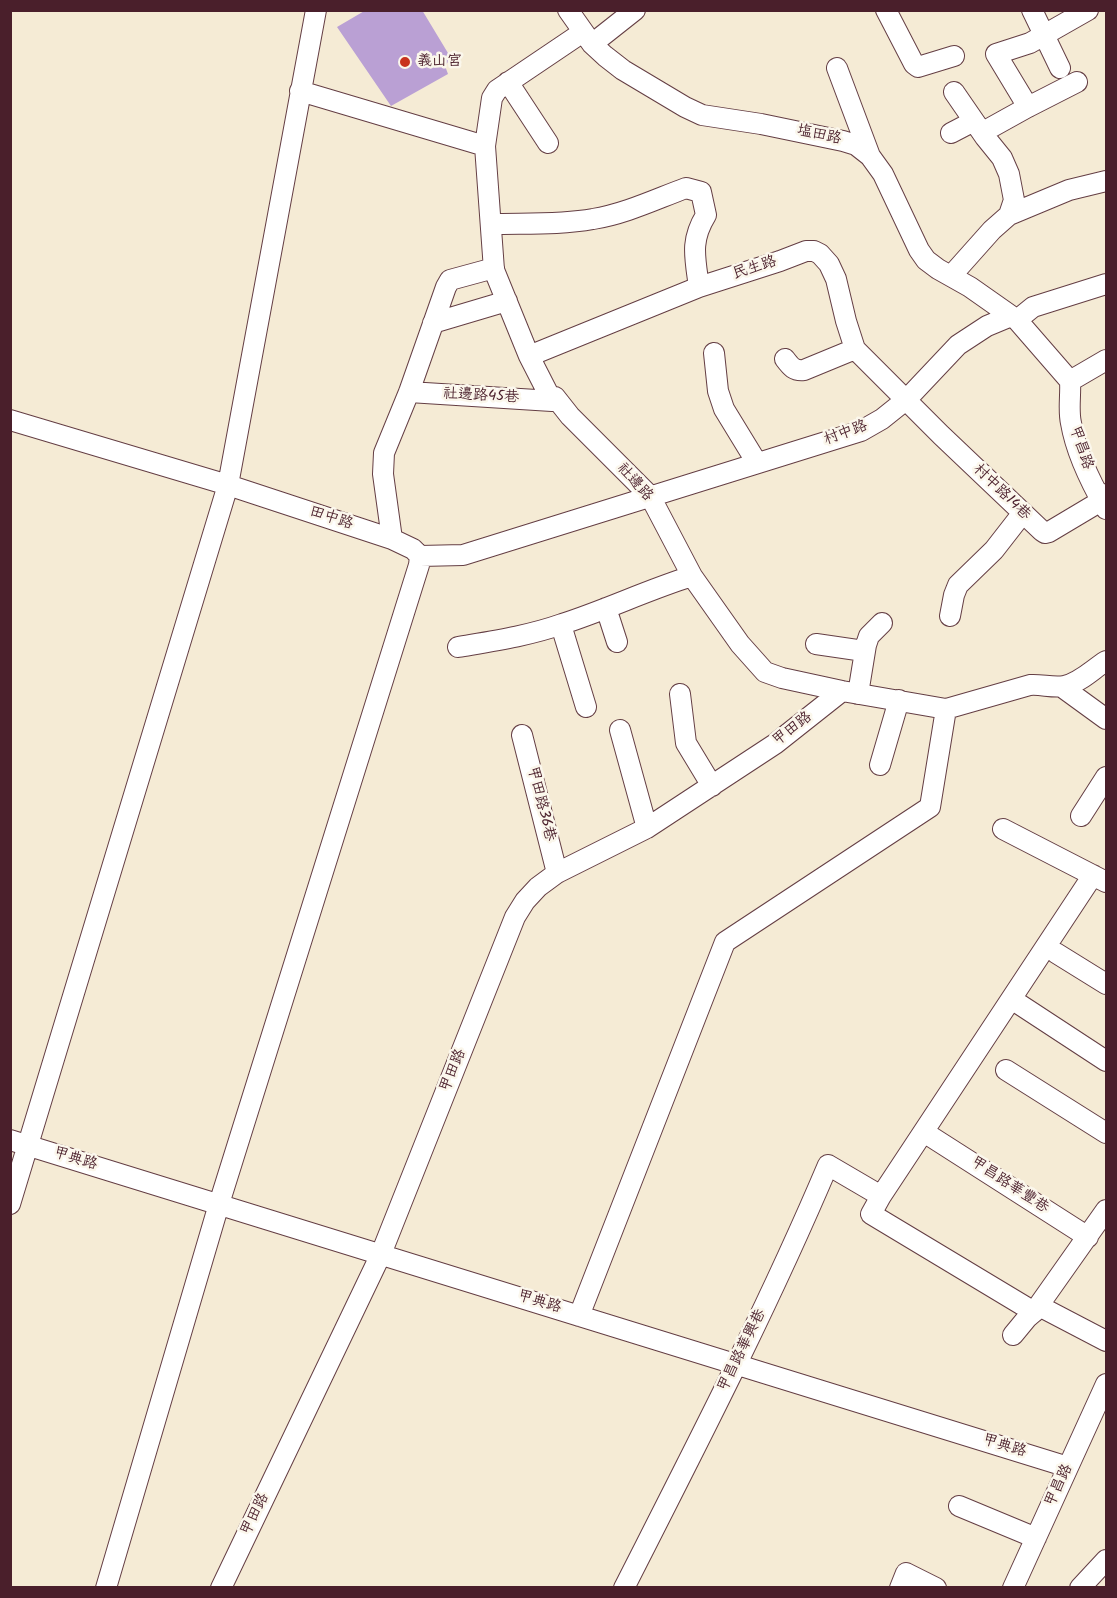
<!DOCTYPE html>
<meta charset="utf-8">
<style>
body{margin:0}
#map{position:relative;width:1117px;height:1598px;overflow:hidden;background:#f5ebd5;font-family:Kalam,sans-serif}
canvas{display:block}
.frame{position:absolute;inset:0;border:12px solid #4a1f2b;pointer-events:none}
</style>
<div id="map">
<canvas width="1117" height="1598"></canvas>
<div class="frame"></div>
</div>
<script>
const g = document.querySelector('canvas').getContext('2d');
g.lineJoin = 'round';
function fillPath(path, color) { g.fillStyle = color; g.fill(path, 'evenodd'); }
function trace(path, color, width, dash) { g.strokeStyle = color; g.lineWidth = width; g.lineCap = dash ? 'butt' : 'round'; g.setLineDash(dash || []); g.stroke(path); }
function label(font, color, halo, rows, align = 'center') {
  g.font = font + ' Kalam,"LXGW WenKai TC",sans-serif'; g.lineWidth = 5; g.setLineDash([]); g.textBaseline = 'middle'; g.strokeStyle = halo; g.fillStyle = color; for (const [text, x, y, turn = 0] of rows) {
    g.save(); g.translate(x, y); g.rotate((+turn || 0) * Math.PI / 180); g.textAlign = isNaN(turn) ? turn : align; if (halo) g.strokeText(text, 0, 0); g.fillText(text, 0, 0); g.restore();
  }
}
const building = new Path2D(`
 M366,10H422L451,58L445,66L448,74L391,106L337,27Z`);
const minor = new Path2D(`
 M568,10L592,44L605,56L623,70L685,107L702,115L761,124L843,141L856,145L870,156L883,174L919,250L926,260L938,269L970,287L1017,320L1070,381
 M886,10L914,64L918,67L954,56
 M1032,10L1060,68
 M583,32L497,90L492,98L485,146L494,270L529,356L552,401L555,397L570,416L650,496L692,576L740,644L765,672L782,678L842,691L946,709L1030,685C1041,684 1053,688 1064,686C1080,683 1093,669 1106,661
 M592,44L635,10
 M837,68L870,156
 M508,82L548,143
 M300,91L485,146
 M1028,107L996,54L1030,43L1088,10
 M983,132L1028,107L1077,82
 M951,133L974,121
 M1009,215L1069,190L1106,181
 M491,224C525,223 560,225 593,219C625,214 656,199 686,188L701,192L706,215C690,241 695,257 699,287
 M951,276L992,230L1009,215L1014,200L1009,174L1002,158L985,137L954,92
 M1017,320L1033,307L1106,284
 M433,323L507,301
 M714,353L718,391L724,409L757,463
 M529,356L699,287L780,261L806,251H814L820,254L829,264L836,279L846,321L855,349L941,435L1042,531L1045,533L1049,532L1101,501L1106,494
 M785,359C791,367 794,371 804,370L855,349
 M1070,381C1071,395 1068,410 1071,423C1076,453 1091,483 1106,509
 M1070,381L1106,360
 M409,392L552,401
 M10,420L228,485L392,539L413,549L420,556L463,555L861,431L882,419L907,399L958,345L987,326L1011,316
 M392,539L383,474L384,453L409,392L446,287L450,280L494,268
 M606,608L617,642
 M950,616L954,595L958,585L994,550L1022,514
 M561,625L586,707
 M816,644L864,651
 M458,647C493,641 528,636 562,624C606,610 647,590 692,576
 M1062,687L1106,719
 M680,694L686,743L712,786
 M858,694L866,645L869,636L882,623
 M620,730L647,828
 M522,735L557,873
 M880,765L899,700
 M1081,816L1106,777
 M1003,829L1106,882
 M1056,953L1106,984
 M1019,1004L1106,1061
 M1006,1070L1106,1133
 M930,1136L1088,1237
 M10,1140L1068,1467
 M10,1204L228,485L316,10
 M1039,1306L1106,1341
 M1034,1312L871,1214L881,1196L1093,875
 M579,1316L725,942L930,807L946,709
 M1013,1335L1027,1318L1034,1312L1106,1210
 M959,1506L1036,1538
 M106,1588L219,1204L419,565L420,556
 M221,1588L381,1254L515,917L525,901L538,887L557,873L647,828L775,744L842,691
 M624,1588C695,1448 767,1309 828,1165L881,1196
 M900,1588L906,1573L936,1588
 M1013,1588L1106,1384
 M1080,1588L1106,1560`);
const markers = [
 [405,62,6,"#c8321e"]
];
const poiNames = [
 ["義山宮",417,62]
];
const streetNames = [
 ["塩田路",819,136,12],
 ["民生路",755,269,-18],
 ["社邊路45巷",481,397,3],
 ["村中路",846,434,-20],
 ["甲昌路",1080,448,71],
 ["社邊路",634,483,48],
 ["村中路14巷",1001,493,44],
 ["田中路",331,519,18],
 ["甲田路",793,730,-38],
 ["甲田路36巷",540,804,76],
 ["甲田路",454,1071,-68],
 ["甲典路",75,1160,17],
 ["甲昌路華豐巷",1009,1186,33],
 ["甲典路",539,1303,17],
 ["甲昌路華興巷",743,1351,-64],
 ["甲典路",1004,1447,17],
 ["甲昌路",1060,1486,-65],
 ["甲田路",256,1515,-64]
];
fillPath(building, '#baa0d4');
trace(minor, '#643e44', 22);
trace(minor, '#fff', 20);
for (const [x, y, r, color] of markers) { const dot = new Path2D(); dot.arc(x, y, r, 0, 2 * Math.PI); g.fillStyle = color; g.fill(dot); trace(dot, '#fbf7ec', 2); }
label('15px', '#4a1f2b', '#fbf7ec', poiNames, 'left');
label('15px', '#4a1f2b', '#fbf7ec', streetNames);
</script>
